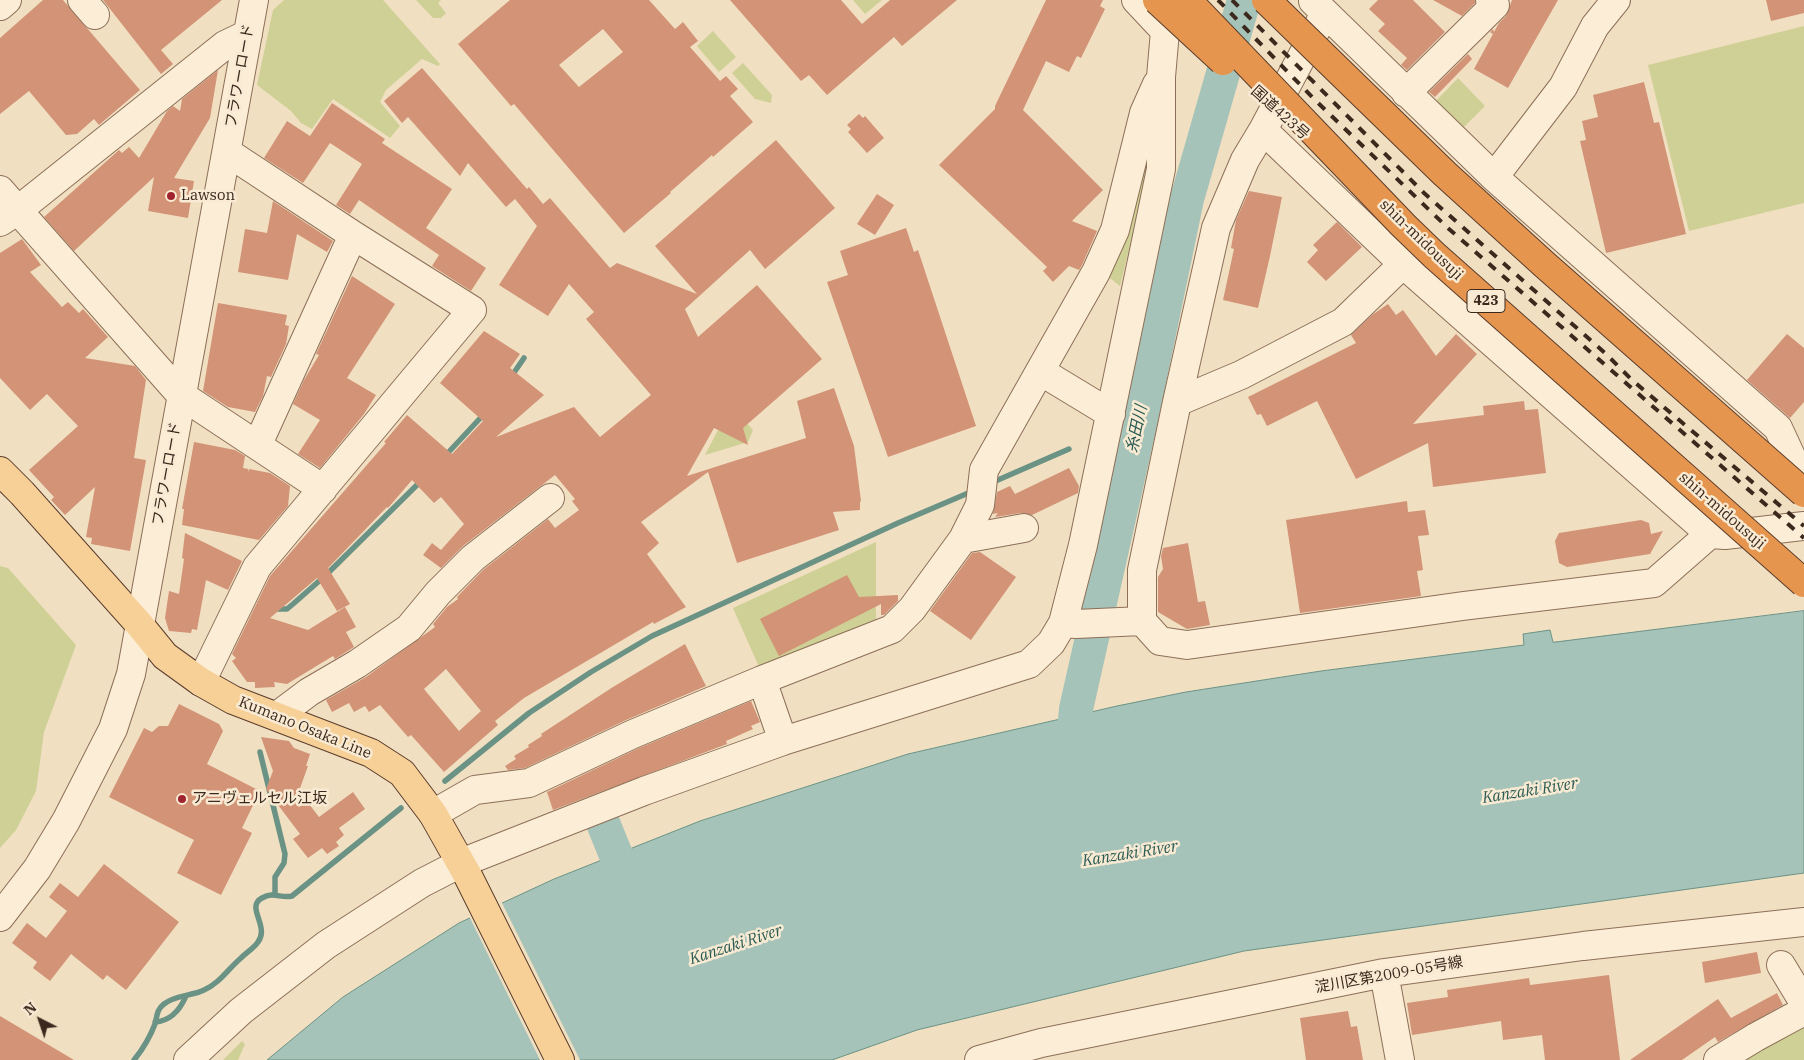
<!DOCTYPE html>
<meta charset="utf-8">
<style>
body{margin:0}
#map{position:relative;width:1804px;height:1060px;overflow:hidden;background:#f1dfc2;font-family:"IBM Plex Serif",serif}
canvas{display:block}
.north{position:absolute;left:15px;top:995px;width:50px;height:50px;-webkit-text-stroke:4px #f8ead3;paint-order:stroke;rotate:319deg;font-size:14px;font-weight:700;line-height:20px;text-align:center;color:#3b291d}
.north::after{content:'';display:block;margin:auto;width:18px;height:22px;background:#3b291d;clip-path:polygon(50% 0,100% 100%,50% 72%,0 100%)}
</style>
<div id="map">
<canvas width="1804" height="1060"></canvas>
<div class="north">N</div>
</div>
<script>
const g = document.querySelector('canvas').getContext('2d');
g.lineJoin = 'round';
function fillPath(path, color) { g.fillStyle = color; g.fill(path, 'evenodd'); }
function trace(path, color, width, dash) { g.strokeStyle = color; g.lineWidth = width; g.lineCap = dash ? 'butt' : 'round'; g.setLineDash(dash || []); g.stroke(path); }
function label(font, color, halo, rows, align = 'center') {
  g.font = font + ' "IBM Plex Serif","Noto Sans JP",serif'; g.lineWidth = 5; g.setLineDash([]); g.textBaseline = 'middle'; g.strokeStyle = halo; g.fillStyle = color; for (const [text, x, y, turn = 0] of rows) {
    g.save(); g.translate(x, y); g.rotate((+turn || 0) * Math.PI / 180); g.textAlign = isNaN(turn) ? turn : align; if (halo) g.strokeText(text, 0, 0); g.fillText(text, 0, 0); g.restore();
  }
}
const green = new Path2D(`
 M284,0H383L440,64L438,66L422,59L386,90L380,102L400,126L390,138L333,99L312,129L301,123L291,111L257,85L273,10Z
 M416,0H441L438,3L446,13L441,18H433Z
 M853,0H882L865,14Z
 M1804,26V203L1689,231L1648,65Z
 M713,31L736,57L719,72L697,46Z
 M743,63L772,95L771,103L755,99L732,73Z
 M1458,78L1485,106L1457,134L1430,107Z
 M1149,118V168L1120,286L1102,272Z
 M731,405L753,430L748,442L705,455Z
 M876,542V629L763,676L733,608Z
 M0,566L8,568L76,645L44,732L36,791L16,830L0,848Z
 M1804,1026V1060H1736Z
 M242,1041L245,1044L238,1060H223Z`);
const water = new Path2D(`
 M1804,611V873L1244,951L917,1030L832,1060H267L343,997L459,923L554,879L700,821L908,754L1117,706L1186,692L1321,671L1524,645L1523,634L1550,630L1553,642Z`);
const pier = new Path2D(`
 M501,901L580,1060H540L469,916Z`);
const stream = new Path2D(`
 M511,377L524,358
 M445,456L485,413
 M991,483L1069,449
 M275,609H287L293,604L326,575L422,480
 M260,752L285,854L284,863L275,877V894
 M445,781L529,713L591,672L652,636L898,523L973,491
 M155,1022C171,1021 180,1010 186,996
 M134,1060C143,1049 150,1037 155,1024C157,1016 157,1009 164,1004C175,995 192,996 204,990C220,983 228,969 241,958C246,953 254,948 258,942C270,926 245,907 262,898C274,891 281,899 292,896L401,808`);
const river = new Path2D(`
 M1071,762L1076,709L1141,420L1187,199L1244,0
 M603,823L633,897`);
const building = new Path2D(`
 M43,0H63L140,90L99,125L94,119L77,134L66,135L29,91L0,114V38Z
 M103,0H222L161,50L173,64L161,74Z
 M510,0H649L675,29L683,22L698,41L690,47L720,81L726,76L738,89L730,96L753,122L713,157L712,155L670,192L671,193L624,233L514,104L511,106L458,44ZM603,29L623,52L579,87L559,65Z
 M730,0H841L862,24L890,0H957L902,46L894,37L827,95L809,75L801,81Z
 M1046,0H1103L1100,6L1105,9L1081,58L1077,56L1069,72L1046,61L1023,110L1103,190L1072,221L1097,231L1082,265L1079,270L1069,266L1053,282L1043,271L1047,267L939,165L995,109V106Z
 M1378,0H1413L1445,32L1407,70L1401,65L1407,58L1378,31L1385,24L1369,9Z
 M1433,0H1475V3L1462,16Z
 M1512,0H1558L1508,88L1474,69L1493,34L1490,32L1493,29L1494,32L1499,23L1506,16Z
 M1766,0H1804V13L1771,21Z
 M1468,54L1472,59L1435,97L1429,92Z
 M422,68L527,189L529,187L543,204L550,198L610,268L617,263L697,294L655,246L776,140L835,208L765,269L750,250L685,309L698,337L757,285L822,359L743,428L748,445L714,428L687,476L806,438L797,401L834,388L854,446L861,501L860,502V510L833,512L839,530L737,563L708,472L641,522L659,543L647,554L686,607L654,624L653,622L524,698L495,721L498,725L444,772L411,735L408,737L380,705L369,712L365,706L354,712L349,703L332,712L326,700L366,677L435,627L433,624L447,607L458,599L457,597L483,570L548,519L555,528L579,510L572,501L575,499L555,475L463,546L441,568L423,555L432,543L441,550L464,524L441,497L434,503L412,480L388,508L387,507L328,568L350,604L337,611L317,578L270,618L308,630L345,607L356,627L346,632L354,647L335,659L333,656L287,684L274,682L275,687L255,688V682H247L232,661L236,658L232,654L270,576L386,443L384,442L407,415L452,454L483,421L440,383L484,331L520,354L510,368L544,395L496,437L574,407L600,437L651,395L586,319L594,312L569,284L548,316L499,285L537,226L515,199L506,207L468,163L460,176L408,117L402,123L384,101ZM446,669L481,711L459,731L424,689Z
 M218,70L210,118L174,178L194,181L188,218L148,211L154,177L74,251L44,217L119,150L122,153L129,147L139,158L167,111L173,106L180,111L182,99Z
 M1644,82L1654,123L1659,122L1686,234L1606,253L1580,141L1586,140L1582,121L1598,117L1593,95Z
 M332,103L385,139L382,143L452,189L426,228L486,268L471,291L432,266L439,255L359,200L350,214L336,205L362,164L330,143L303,183L264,158L287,121L310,136Z
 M859,114L863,118L865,116L884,138L867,153L848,132L851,129L847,125Z
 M1249,191L1282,197L1270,256L1258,308L1223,300L1234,249L1231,248L1236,220Z
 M877,194L894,205L875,235L857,224Z
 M273,201L333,241L327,252L297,234L288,280L238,272L245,229L267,233Z
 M1337,222L1362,247L1326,281L1307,262L1318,250L1313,245Z
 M906,228L914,252L918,250L976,426L888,457L827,282L848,275L840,251Z
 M22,239L41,265L30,272L62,307L68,302L79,313L83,309L108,337L85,358L135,366L146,380L134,458L146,460L130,551L91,544L92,538L86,537L95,487L65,515L51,500L54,497L29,470L78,426L47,394L30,410L0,378V253Z
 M352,276L395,304L347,378L376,395L364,414L320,468L298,454L320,420L293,404L304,380L319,355L316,354Z
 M218,303L287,315L285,325L289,326L286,344L271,377L267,376L263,396L255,412L228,407L203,391Z
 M1388,304L1396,315L1403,310L1436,356L1456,334L1477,354L1413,424L1484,415L1483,406L1524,401L1525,410L1538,409L1546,473L1433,487L1428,443L1356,479L1317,401L1267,426L1261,414L1257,415L1248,397L1356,343L1351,335L1372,315Z
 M1787,334L1804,348V402L1790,418L1747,380Z
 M194,442L235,450L245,456L243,468L248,469V472L249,469L270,473L290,486L288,506L259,540L182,525L184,509H182Z
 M1069,468L1079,486L1078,493L1032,515L1021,513L995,517L998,513L993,514L997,492L1010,486L1015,494Z
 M1407,501L1408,512L1425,510L1429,535L1418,536L1423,570L1417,571L1421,596L1300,613L1286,520Z
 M1641,520L1649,523L1651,534L1663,531L1650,554L1567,567L1559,563L1555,541L1559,533Z
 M185,533L242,561L228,590L206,580L197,630L192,629L191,633L169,631L165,618L169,591L179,594L184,559L182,558Z
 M1188,543L1198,602L1205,601L1210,625L1187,629L1158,612V577L1163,569L1161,556L1163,548Z
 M980,552L1016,577L971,640L930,611L972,553Z
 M847,575L859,597L898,595V601L884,615H881V604L779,656L760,619Z
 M685,644L706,686L626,720L525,768L508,770L505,766L516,759L514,756L529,747L528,745L542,736L541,734L613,687Z
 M751,701L760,722L751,726L753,729L726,741L727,744L553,810L547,792L639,748Z
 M179,704L219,724L223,731L207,764L260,791L242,828L252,833L221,895L177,873L194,840L109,797L144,728L152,732L159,726H168Z
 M261,737L289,741L294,748L310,754L306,766H308L299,791L319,817L353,792L365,809L339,828L344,835L336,842L339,846L327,854L322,848L308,858L293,839L300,834L266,789L273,771Z
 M104,864L179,922L126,990L107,975L103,980L71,954L50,981L33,968L37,962L12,943L27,923L46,938L67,911L49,897L60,883L78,897Z
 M1757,952L1761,973L1705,983L1702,962Z
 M1609,975L1620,1060H1545L1542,1035L1503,1040L1501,1021L1412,1035L1407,1003L1448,997L1447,990L1529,978L1530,985Z
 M1777,993L1783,1005L1718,1042L1715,1037L1682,1060H1630L1718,999L1731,1018Z
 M1348,1011L1351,1027L1357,1026L1363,1060H1306L1300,1018Z
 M0,1016L74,1060H0Z`);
const minor = new Path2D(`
 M82,0L95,15
 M1136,0L1165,31
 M1313,1L1494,177L1778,428L1804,484
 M0,6L7,0
 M1325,13L1263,130L1245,160L1216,228L1177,402L1142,570V621L1160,641L1187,645L1463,606L1654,583L1710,534L1725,535L1804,526
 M1406,93L1495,5L1490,0
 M1263,130L1403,264L1710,534
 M1494,177L1563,87L1595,26L1616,0
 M0,190L181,395L323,489
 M0,222L17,211L225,45L248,34
 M1040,371L1111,414
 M1177,402L1241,375L1343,322L1403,264
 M258,444L353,235
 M963,539L1024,528
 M1063,623L1076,624L1142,621
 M762,680L783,741
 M201,682L257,567L472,310L353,235L227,152
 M277,716L309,692L357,664L409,628L438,593L473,558L550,498
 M433,814L475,790L529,783L633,734L762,680L892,629L912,609L963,539L980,505L984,470L1096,272L1115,230L1144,113L1157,84
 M0,917L37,869L66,821L113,729L131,674L254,0
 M1781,965L1804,1003
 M1384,973L1400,1060
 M188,1060L241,1011L326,945L422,883L461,863L644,791L783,741L1029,664L1051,643L1063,623L1083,545L1161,169V77L1165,31L1174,0
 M979,1060L1041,1043L1384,973L1583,946L1804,922
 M1718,1060L1756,1037L1804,1011`);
const major = new Path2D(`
 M0,471L22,493L139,624L165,656L201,682L233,700L371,753L402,773L433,814L468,876L560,1060`);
const rail = new Path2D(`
 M1218,0L1315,100L1449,229L1804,538
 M1232,0L1424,193L1605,353L1632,380L1804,526`);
const highwayBridge = new Path2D(`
 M1157,0L1223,61
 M1187,0L1403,225L1434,255L1804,583
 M1266,0L1445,174L1545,265L1804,493`);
const markers = [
 [171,196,5,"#a02430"],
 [182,799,5,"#a02430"]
];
const shields = [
 [1486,301,38]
];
const shieldNames = [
 ["423",1486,301]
];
const streetNames = [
 ["フラワーロード",240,76,-80],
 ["国道423号",1280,113,42],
 ["shin-midousuji",1421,240,44],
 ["フラワーロード",167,474,-80],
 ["shin-midousuji",1722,511,41],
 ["Kumano Osaka Line",305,728,22],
 ["淀川区第2009-05号線",1389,975,-10]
];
const poiNames = [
 ["Lawson",181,196],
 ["アニヴェルセル江坂",192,799]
];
const waterNames = [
 ["糸田川",1137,429,-78],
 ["Kanzaki River",1530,791,-9],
 ["Kanzaki River",1130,854,-9],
 ["Kanzaki River",736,945,-18]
];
fillPath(green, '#cfd095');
fillPath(water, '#a5c3b8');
trace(water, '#6b9385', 1);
fillPath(pier, '#f1dfc2');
trace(stream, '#6b9385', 5.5);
trace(river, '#a5c3b8', 34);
fillPath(building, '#d29376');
trace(minor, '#8d6f58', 30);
trace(major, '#5a3d2c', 30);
trace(minor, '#fbedd6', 28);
trace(major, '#f7d098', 28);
trace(rail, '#3b291d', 4, [9, 9]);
trace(highwayBridge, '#5a3d2c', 30, []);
trace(highwayBridge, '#e6954e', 28);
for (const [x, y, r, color] of markers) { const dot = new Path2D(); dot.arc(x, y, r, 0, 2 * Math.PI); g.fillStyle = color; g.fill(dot); trace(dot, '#f8ead3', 2); }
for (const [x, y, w] of shields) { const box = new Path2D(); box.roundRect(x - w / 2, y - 11.5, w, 23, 4); g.fillStyle = '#f8ead3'; g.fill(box); trace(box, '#3b291d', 1); }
label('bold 14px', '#3b291d', null, shieldNames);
label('15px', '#3b291d', '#f8ead3', streetNames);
label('15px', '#3b291d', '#f8ead3', poiNames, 'left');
label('italic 16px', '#2b5c54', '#f8ead3', waterNames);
</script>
